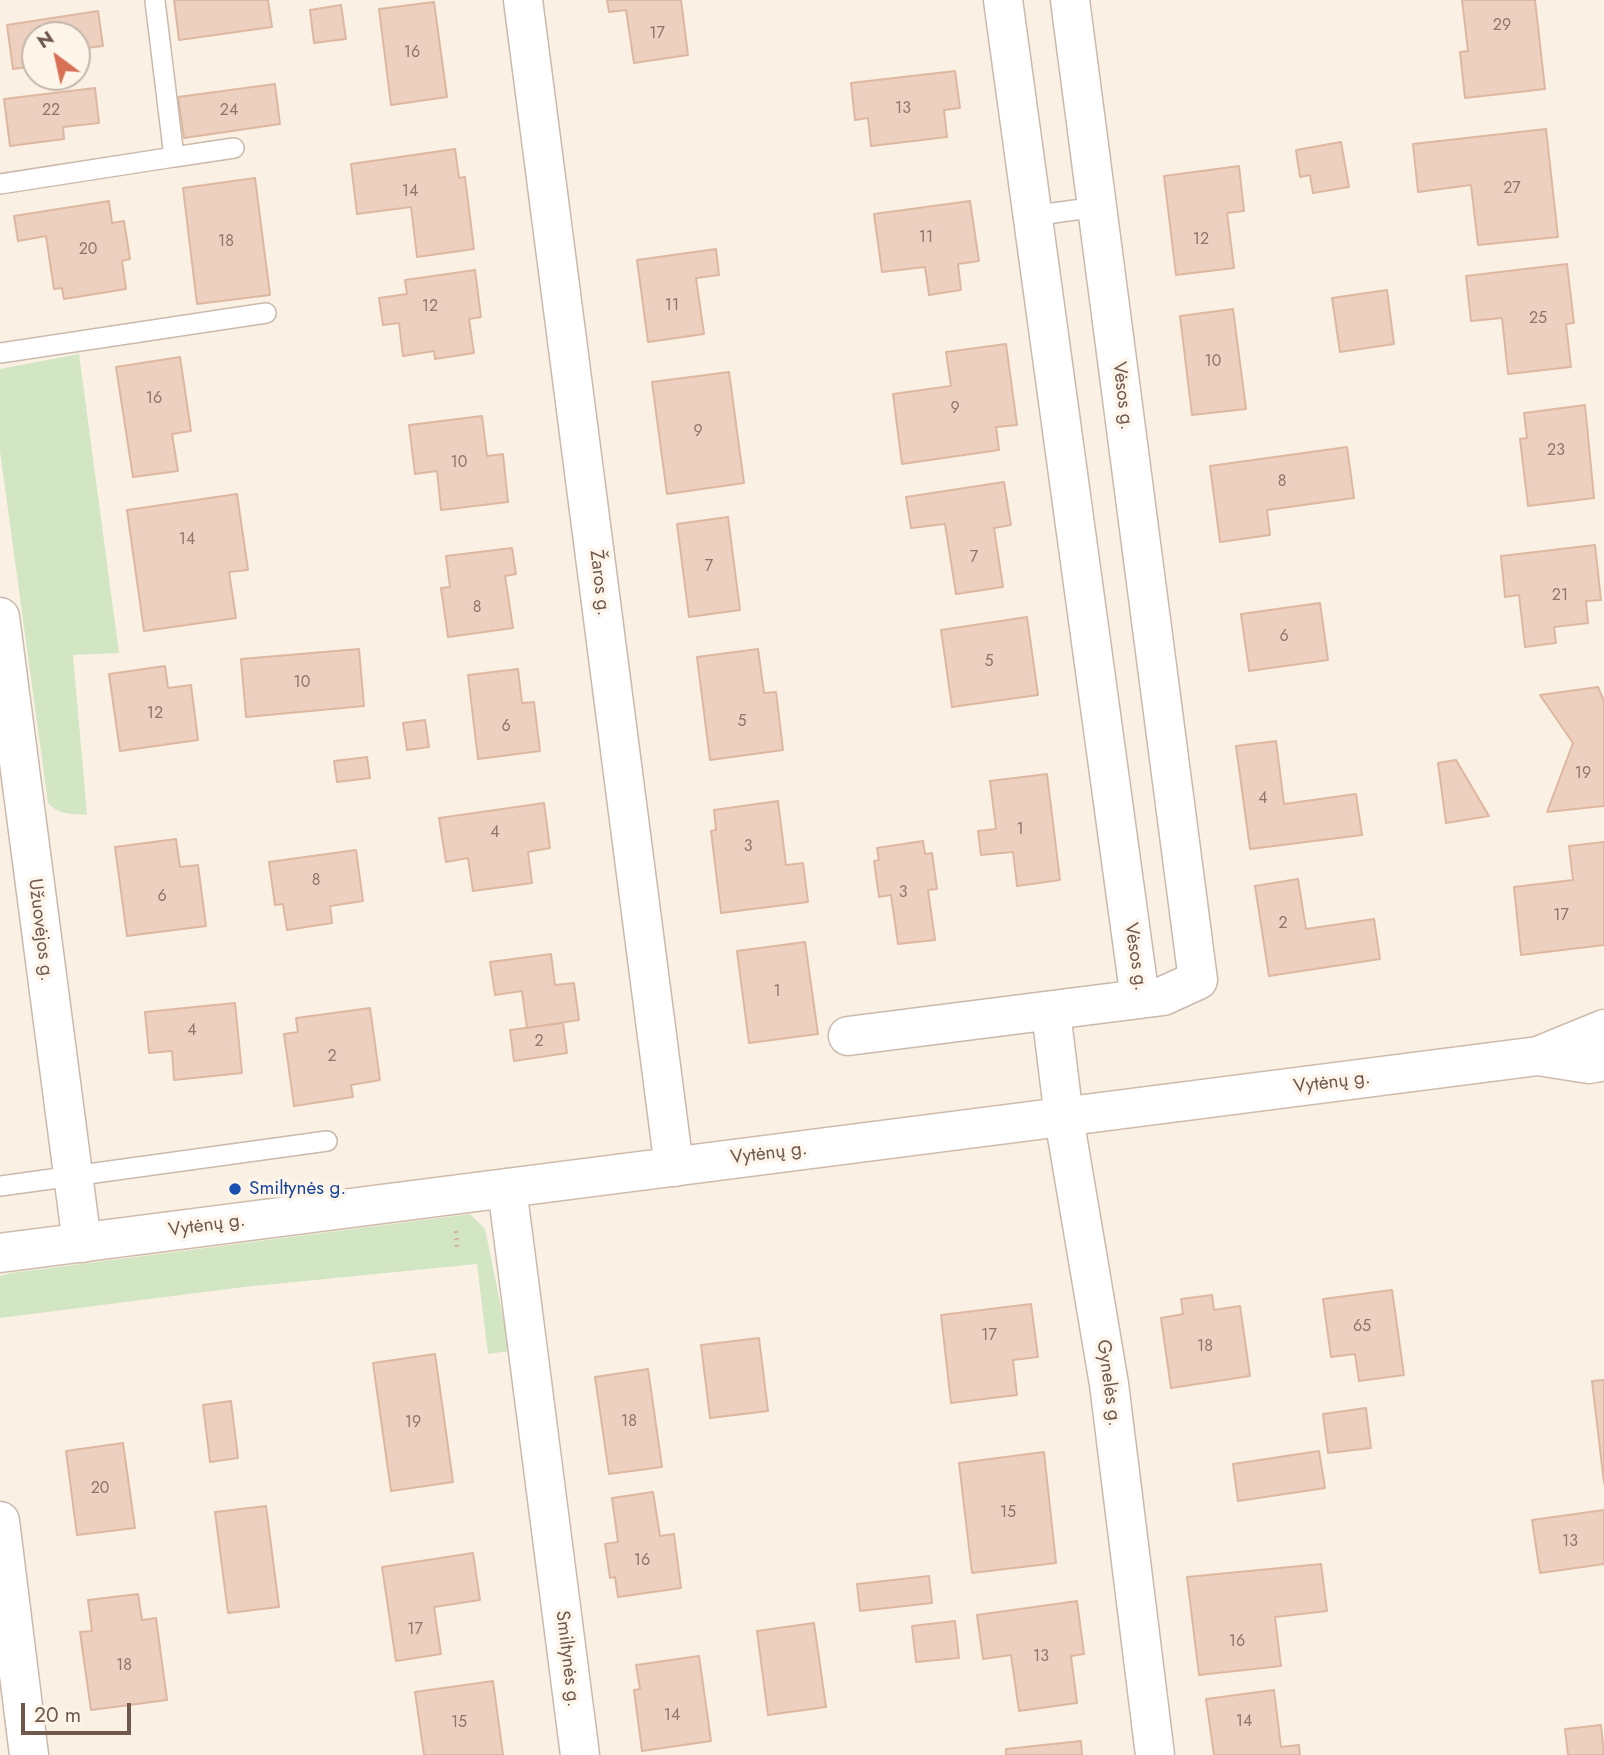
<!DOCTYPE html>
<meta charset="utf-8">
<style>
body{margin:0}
#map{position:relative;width:1604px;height:1755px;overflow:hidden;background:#faf1e4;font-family:Jost,sans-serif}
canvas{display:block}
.north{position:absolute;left:21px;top:21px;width:70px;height:70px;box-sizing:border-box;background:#fdf5ea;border:2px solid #c5b6ab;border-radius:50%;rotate:327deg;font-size:19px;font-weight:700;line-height:28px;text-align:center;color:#70584c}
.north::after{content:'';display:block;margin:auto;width:24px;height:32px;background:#d87055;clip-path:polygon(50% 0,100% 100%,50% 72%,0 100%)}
.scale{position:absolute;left:21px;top:1703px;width:110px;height:32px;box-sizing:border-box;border:4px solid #70584c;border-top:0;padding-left:9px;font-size:21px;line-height:24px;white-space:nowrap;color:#70584c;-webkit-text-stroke:5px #fdf5ea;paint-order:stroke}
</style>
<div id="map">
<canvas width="1604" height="1755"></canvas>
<div class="north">N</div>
<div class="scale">20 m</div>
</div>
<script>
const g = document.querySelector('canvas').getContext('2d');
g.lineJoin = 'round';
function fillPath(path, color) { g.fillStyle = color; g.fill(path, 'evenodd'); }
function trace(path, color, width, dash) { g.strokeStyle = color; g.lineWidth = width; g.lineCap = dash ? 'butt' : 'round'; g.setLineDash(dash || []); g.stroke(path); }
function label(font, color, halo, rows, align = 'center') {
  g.font = font + ' Jost,sans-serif'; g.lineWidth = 7; g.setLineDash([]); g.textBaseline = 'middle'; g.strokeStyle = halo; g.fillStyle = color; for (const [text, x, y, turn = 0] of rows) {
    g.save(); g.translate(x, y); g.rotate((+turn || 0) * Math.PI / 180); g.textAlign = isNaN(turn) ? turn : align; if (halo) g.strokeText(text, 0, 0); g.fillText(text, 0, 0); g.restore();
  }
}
const green = new Path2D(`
 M79,354L119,653L73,655L87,815C72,814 59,815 48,803L0,451V369Z
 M470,1214L485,1229L510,1351L488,1354L477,1264L244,1287L0,1318V1276L11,1273Z`);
const building = new Path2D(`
 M174,0H268L272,27L179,40Z
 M607,0H681L688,55L634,63L626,10L609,12Z
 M1462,0H1535L1545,89L1465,98L1460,52L1468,51Z
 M434,2L447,97L391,105L379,9Z
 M341,5L346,39L314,43L310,10Z
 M98,11L103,46L77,49V35H35V66L13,69L7,25Z
 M955,71L960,108L944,110L947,137L871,146L868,118L855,120L851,83Z
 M275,84L280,124L184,138L178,97Z
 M95,88L99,123L63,127L64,139L10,146L4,99Z
 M1546,129L1558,237L1478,245L1471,185L1418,192L1413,144Z
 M1341,142L1349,187L1313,193L1310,175L1300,177L1296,150Z
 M455,149L459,178L465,177L474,249L417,257L411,207L357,214L351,164Z
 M1239,166L1244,211L1227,213L1234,268L1176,275L1164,176Z
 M255,178L270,295L197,304L183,188Z
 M109,201L112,223L124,221L130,259L122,261L126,289L64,299L62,288L54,289L46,236L18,241L14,216Z
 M970,201L979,261L958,264L961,290L929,295L925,267L882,272L874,214Z
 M716,249L719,275L696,278L704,334L648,342L637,260Z
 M1567,264L1574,323L1566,324L1571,367L1508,374L1502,318L1471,321L1466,276Z
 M475,270L481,317L469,319L474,353L435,359L434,351L403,356L399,323L383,325L379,298L407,294L405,280Z
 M1387,290L1394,344L1340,352L1332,298Z
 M1233,309L1246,409L1192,415L1180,316Z
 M1006,344L1017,425L996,427L999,450L902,464L893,394L951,386L946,352Z
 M180,357L191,431L172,434L178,471L133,477L116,367Z
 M729,372L744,483L667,494L652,382Z
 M1585,405L1594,498L1528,506L1520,439L1527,438L1524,413Z
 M482,416L487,456L503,454L508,502L441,510L437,471L415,474L409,425Z
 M1347,447L1354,498L1267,510L1270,535L1220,542L1210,466Z
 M1004,482L1011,525L994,528L1003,587L956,594L945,524L911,528L906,497Z
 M237,494L248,570L229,572L236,618L144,631L127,510Z
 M728,517L740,610L689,617L677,524Z
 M1595,545L1601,600L1586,601L1588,623L1554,627L1556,643L1525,647L1519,595L1505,597L1501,556Z
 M512,548L516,574L505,576L513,628L448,637L441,588L450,587L446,556Z
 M1320,603L1328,660L1249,671L1241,614Z
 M1027,617L1038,695L952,707L941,630Z
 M359,649L364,706L246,717L241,659Z
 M758,649L764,693L776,692L783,750L710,760L697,657Z
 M165,666L168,688L191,685L198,740L120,751L109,674Z
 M518,669L522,703L534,702L540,751L478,759L468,675Z
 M1598,687L1604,701V806L1547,812L1573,743L1540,695Z
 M425,720L429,747L407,750L403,723Z
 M1276,741L1284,804L1356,794L1362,835L1250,849L1236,746Z
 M367,757L370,778L337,782L334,761Z
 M1456,760L1489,816L1446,823L1438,763Z
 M1047,774L1060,880L1017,886L1013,852L981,855L978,831L996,829L990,781Z
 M778,801L786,865L803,863L808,902L721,913L711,831L716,830L714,810Z
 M544,803L550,848L528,852L532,883L473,891L468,858L446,862L439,818Z
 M176,839L180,867L198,865L206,926L127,936L115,847Z
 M923,841L925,854L932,853L937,889L928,890L935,940L898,944L891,895L879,897L874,861L879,860L877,848Z
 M1604,842V945L1521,955L1514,887L1573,880L1569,846Z
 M356,850L363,901L330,906L332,923L287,930L283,904L275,905L269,862Z
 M1298,879L1306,929L1374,919L1380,959L1269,976L1255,886Z
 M805,942L818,1034L749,1043L737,951Z
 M551,954L555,985L574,983L579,1020L527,1028L522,991L495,995L490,962Z
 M235,1003L242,1073L174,1080L172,1051L149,1053L145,1012Z
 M370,1008L380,1080L351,1085L353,1097L294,1106L284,1034L298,1032L296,1018Z
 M563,1023L567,1053L514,1061L510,1030Z
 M1392,1290L1404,1375L1359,1381L1355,1354L1331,1357L1323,1299Z
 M1212,1295L1214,1310L1240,1306L1250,1376L1171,1388L1161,1318L1183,1314L1181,1299Z
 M1031,1304L1038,1357L1013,1360L1017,1395L951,1403L941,1315Z
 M759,1338L768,1411L710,1418L701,1345Z
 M435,1354L453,1482L391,1491L373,1363Z
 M648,1369L662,1467L609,1474L595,1377Z
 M1604,1380V1483L1592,1381Z
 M231,1401L238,1458L210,1462L203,1405Z
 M1366,1408L1371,1448L1328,1453L1323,1414Z
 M123,1443L135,1528L77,1535L66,1451Z
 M1319,1451L1325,1488L1238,1501L1233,1464Z
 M1044,1452L1056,1563L972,1573L959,1463Z
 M653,1492L660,1536L674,1534L681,1588L618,1597L615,1577L610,1578L605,1544L618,1542L612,1498Z
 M266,1506L279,1607L228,1613L215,1512Z
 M1604,1510V1564L1540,1573L1532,1520Z
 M473,1553L480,1600L434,1607L441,1654L396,1661L382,1567Z
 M1321,1564L1327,1611L1275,1617L1281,1666L1199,1675L1187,1577Z
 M929,1576L932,1603L860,1611L857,1584Z
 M138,1594L142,1620L156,1618L167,1700L91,1710L80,1632L92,1631L88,1600Z
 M1077,1601L1084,1654L1071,1656L1077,1703L1019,1711L1011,1655L983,1659L977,1615Z
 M955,1621L959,1658L916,1662L912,1626Z
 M814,1623L826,1707L768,1715L757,1631Z
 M699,1656L711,1741L642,1751L634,1690L640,1689L636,1665Z
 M493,1681L503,1755H424L415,1692Z
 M1274,1690L1281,1747L1299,1745L1300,1755H1214L1206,1699Z
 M1601,1725L1604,1755H1568L1565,1729Z
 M1081,1741L1082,1755H1006V1749Z`);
const path = new Path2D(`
 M456,1231L457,1247`);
const lane = new Path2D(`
 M174,157L234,148
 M0,184L174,157L155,1
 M1031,216L1097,207
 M0,353L266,313
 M0,1186L327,1141`);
const street = new Path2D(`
 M523,0L674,1167
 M1003,0L1140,999
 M0,617L82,1243
 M1051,1012L1064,1118L1109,1384L1155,1755
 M848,1036L1163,996L1198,980L1070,0
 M507,1188L580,1755
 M0,1521L29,1755`);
const secondary = new Path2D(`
 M1538,1056L1589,1064L1604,1061
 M0,1253L1538,1056L1604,1029`);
const markers = [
 [235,1189,7,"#1a4fb4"]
];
const numberNames = [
 ["29",1502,26],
 ["17",657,34],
 ["16",412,53],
 ["13",903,109],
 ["22",51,111],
 ["24",229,111],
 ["27",1512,189],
 ["14",410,192],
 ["11",926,238],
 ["12",1201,240],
 ["18",226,242],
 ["20",88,250],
 ["11",672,306],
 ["12",430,307],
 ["25",1538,319],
 ["10",1213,362],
 ["16",154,399],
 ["9",955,409],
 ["9",698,432],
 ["23",1556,451],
 ["10",459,463],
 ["8",1282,482],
 ["14",187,540],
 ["7",974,558],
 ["7",709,567],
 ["21",1560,596],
 ["8",477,608],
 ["6",1284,637],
 ["5",989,662],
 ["10",302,683],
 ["12",155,714],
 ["5",742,722],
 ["6",506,727],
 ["19",1583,774],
 ["4",1263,799],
 ["1",1020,830],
 ["4",495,833],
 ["3",748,847],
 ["8",316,881],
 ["3",903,893],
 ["6",162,897],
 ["17",1561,916],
 ["2",1283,924],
 ["1",777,992],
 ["4",192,1031],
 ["2",539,1042],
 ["2",332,1057],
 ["65",1362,1327],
 ["17",989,1336],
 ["18",1205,1347],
 ["18",629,1422],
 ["19",413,1423],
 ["20",100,1489],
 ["15",1008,1513],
 ["13",1570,1542],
 ["16",642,1561],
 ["17",415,1630],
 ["16",1237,1642],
 ["13",1041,1657],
 ["18",124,1666],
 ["14",672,1716],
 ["14",1244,1722],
 ["15",459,1723]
];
const streetNames = [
 ["Vėsos g.",1122,396,83],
 ["Žaros g.",599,583,83],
 ["Užuovėjos g.",40,930,83],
 ["Vėsos g.",1135,957,81],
 ["Vytėnų g.",1332,1083,-7],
 ["Vytėnų g.",769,1154,-7],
 ["Vytėnų g.",207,1226,-8],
 ["Gynelės g.",1108,1383,82],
 ["Smiltynės g.",567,1659,83]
];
const transitNames = [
 ["Smiltynės g.",249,1189]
];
fillPath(green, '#d2e6c4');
fillPath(building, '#edd0bf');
trace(building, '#deb7a1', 2);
trace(lane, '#cab9ac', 22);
trace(street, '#cab9ac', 41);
trace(secondary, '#cfbbac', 41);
trace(path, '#d1b3a2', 4.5, [2, 5]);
trace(lane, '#fff', 19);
trace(street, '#fff', 38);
trace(secondary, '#fff', 38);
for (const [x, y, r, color] of markers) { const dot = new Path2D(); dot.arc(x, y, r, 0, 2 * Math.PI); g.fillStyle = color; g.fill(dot); trace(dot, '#fdf5ea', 2.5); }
label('16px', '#8f7669', null, numberNames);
label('19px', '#70584c', '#fdf5ea', streetNames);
label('19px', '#164399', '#fdf5ea', transitNames, 'left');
</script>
